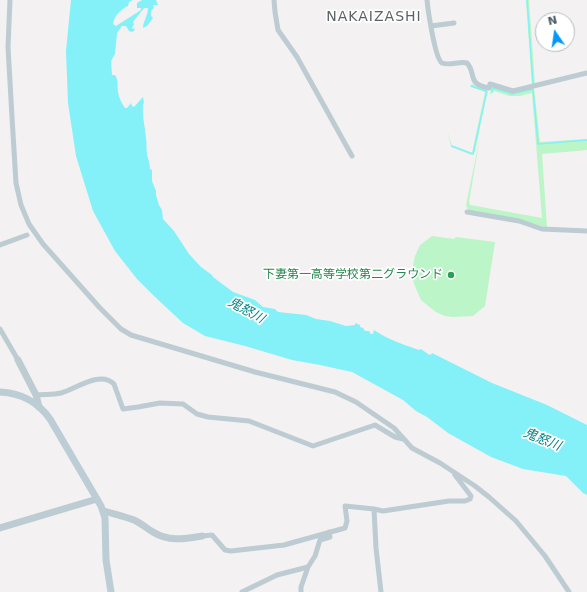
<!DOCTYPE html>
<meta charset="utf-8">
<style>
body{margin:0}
#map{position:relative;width:587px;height:592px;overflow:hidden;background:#f3f1f1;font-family:"DejaVu Sans",sans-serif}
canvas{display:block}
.north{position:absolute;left:535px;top:12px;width:40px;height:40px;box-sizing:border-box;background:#fff;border:1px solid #b5bdc0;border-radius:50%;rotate:347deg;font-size:11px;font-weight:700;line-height:16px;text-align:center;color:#465961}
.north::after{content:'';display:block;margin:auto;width:14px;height:18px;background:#0497fa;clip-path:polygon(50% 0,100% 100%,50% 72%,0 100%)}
</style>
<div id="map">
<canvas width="587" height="592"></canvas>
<div class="north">N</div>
</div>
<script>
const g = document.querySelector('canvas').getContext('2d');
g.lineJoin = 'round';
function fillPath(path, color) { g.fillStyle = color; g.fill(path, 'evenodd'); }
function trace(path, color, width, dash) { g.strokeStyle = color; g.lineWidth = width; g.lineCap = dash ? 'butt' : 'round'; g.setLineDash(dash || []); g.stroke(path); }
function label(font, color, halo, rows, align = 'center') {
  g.font = font + ' "DejaVu Sans","Noto Sans JP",sans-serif'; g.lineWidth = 3.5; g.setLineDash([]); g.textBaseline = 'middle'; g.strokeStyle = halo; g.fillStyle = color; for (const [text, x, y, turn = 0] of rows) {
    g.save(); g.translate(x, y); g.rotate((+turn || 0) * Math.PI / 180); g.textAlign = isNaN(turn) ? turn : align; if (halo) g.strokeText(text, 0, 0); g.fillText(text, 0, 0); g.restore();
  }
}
const green = new Path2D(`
 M526,0H529L535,85L532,86Z
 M472,84L487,90L475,152L472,155L451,147L448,133L452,146L472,153L485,92L471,87Z
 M491,87L505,91L534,88L540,142L587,139V150L542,154L547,227H546L468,210L466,205L480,137L469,202L470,205L542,218L532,93L520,96H509L494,91L490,95Z
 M432,236L454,239L456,237L495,242L485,306L473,316L453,317L445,316L436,312L421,300L414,284L412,272L413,265L415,256L420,245Z`);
const water = new Path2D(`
 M71,0H133L129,2L128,6C121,9 114,16 113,24L116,26L141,10V8H137V3L142,0H156L158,5H153L154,8C150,10 150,16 153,18L147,26L143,28C143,22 148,15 148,8H144L133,22L134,24L132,28L133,29L134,28L135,30L132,32L129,31L126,26H122L117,33L115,54L111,61L112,75H115C119,81 117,85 118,92C119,98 122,104 125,108H127L131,103L132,106L134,107L143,97L144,103L143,104C142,116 145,126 146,138C147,143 146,148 147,154C148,159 150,164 150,169L152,170V181L156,191V195L159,205L162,210L163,219L174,231L189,254L201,267L212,275L213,277L233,292L255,300L263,307L275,309L278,312L306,315L316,319L330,321L346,326L355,325V323L360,325V327L363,328L365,331H369L371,334H373L374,330C387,339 404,345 419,350L421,349L428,354L431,355L432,353L492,383L547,405L587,425V495L583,493L566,476L523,469L491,457L448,433L427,417L416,411L403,400L352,372L320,365L292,360L245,346L205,336L183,323L154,296L137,279L115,251L93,211L76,156L68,103L66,51Z`);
const stream = new Path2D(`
 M527,0L533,84
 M471,86L486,91
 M492,92L493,88L512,94L533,89L538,144L587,140
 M452,146L473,154L487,91`);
const minor = new Path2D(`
 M10,0L8,47L12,117L16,183L21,205L29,224L43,244L100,308L121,329L131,335L255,372L335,392L356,402L394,428L412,448L440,463L475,486L489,497L516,521L545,556L569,592
 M274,0L275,12L278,30L297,57L352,156
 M427,0C428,10 435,59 442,63C449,66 460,61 467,63C477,74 466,84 489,88L490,84L513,91L587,73
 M431,26L454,23
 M467,212L519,221L542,229L587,231
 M0,245L27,235
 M0,329L18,360
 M36,395C44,394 53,395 61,393C76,389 100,370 114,384L123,409L138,407L160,403L183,404L197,414L208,417L249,421L313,446L375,425L395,437L403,439
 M202,536L212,535L225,550L231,551L284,545L345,528L347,521L345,506L374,509
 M242,592L277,575L308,567
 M301,592V587L308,567L315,556L320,540L330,537L329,532
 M381,592L376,548L374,509L383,511L449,501H465L470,499L471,496L455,475`);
const tertiary = new Path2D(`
 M18,360L36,395L39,407
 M104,511C114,514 124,516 134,520C141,523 146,528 153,532C169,542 184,539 202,536
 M0,528L97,499`);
const secondary = new Path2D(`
 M0,392C20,393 38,402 50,419L101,506L105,518L106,560L111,592`);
const markers = [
 [451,275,4,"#2e9e5b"]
];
const leisureNames = [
 ["下妻第一高等学校第二グラウンド",443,275]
];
const waterNames = [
 ["鬼怒川",246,311,29],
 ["鬼怒川",542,440,22]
];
const quarterNames = [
 ["NAKAIZASHI",374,17]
];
fillPath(green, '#bbf5c8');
fillPath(water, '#83f1f7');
trace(stream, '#83f1f7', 1.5);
trace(minor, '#bdcbd2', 5);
trace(tertiary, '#bdcbd2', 7);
trace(secondary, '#bccdd6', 7);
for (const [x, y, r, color] of markers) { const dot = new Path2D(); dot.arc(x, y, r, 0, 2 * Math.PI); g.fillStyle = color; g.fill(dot); trace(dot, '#fff', 1.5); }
label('12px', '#27864d', '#fff', leisureNames, 'right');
label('italic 13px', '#058187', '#fff', waterNames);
g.letterSpacing = '1px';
label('14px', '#5c6367', '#fff', quarterNames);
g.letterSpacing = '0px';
</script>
